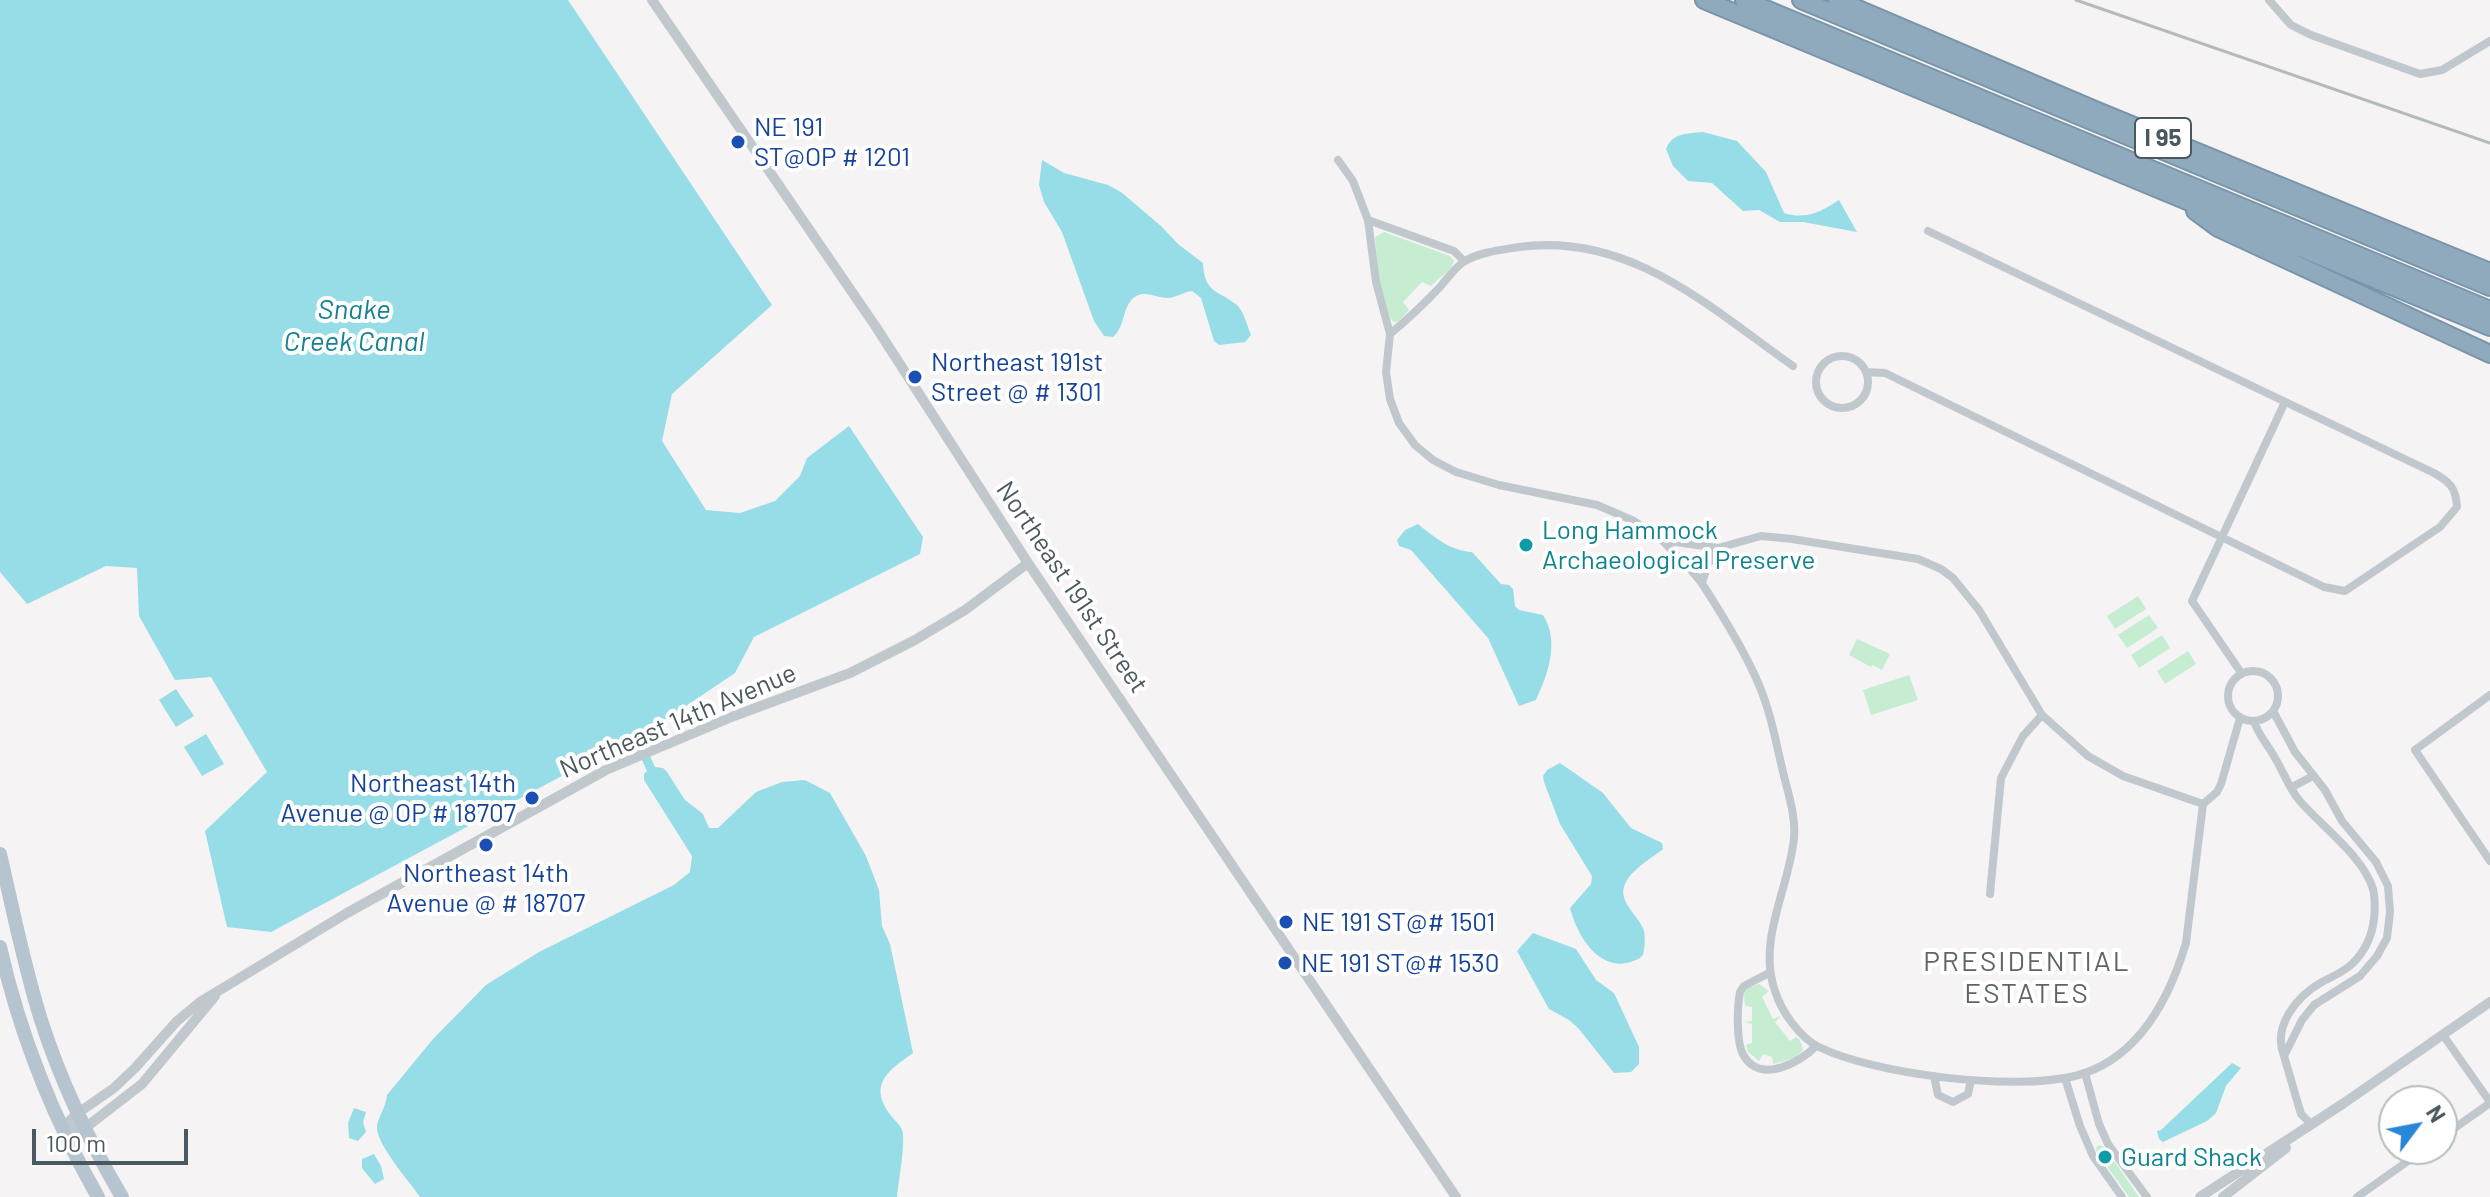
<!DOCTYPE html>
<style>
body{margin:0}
#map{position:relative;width:2490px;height:1197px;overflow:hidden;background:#f5f3f3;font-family:Barlow,sans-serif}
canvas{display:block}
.north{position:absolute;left:2378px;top:1085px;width:80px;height:80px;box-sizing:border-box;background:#fff;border:2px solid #b7bcbf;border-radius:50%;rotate:58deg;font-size:22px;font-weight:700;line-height:32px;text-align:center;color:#4c585f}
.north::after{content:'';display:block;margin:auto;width:28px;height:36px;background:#2a86d8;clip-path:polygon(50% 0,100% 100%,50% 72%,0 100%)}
.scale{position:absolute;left:32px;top:1129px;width:156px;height:36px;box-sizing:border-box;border:4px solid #4c585f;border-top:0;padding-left:10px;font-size:24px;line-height:28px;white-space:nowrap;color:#4c585f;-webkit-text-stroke:6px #fff;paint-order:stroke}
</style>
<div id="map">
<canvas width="2490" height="1197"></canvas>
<div class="north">N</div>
<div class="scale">100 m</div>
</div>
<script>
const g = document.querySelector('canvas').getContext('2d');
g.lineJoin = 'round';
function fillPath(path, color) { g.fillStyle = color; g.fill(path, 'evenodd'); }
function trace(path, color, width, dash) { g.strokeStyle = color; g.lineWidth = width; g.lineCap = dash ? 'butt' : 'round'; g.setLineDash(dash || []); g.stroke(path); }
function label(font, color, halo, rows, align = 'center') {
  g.font = font + ' Barlow,sans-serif'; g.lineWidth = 8; g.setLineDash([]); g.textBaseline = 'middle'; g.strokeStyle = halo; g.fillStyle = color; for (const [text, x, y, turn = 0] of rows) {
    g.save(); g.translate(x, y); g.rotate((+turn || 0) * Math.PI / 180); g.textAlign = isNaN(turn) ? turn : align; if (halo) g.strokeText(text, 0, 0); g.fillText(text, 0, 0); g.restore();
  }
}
const green = new Path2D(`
 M1384,232L1450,256L1454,261L1451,268L1431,286L1422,282L1403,302L1409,310L1399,321L1394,322C1380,309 1377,258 1375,237Z
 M2138,596L2146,609L2115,629L2107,616Z
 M2149,615L2158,628L2127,648L2118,635Z
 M2162,635L2170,648L2139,668L2131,655Z
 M1857,639L1890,654L1882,670L1872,665L1871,667L1849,655Z
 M2188,651L2196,664L2165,684L2157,671Z
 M1909,675L1918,700L1871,715L1863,690Z
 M1759,984L1769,991L1762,997L1773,1019L1781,1016L1775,1022L1790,1041L1796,1037L1800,1040L1803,1050L1795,1058L1773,1064L1772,1057L1763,1054L1759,1061L1748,1052L1746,1045L1752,1043V1024L1744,1022L1752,1021V1007L1745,1006L1744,994L1748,988Z
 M2100,1145L2105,1148L2139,1197H2129L2096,1151L2097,1146Z`);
const water = new Path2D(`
 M0,0H568L772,305L672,394L662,441L706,510L740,513L775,501L800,476L807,458L849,426L923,537L920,554L754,637L735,673L646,733L643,741L655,767L663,768L667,772L685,800L703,814L709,828H718L756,792L782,782L805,780L830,793L866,856L879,890L882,926L890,944L913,1053C886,1072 867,1086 893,1118C897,1123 902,1126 903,1134C904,1154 899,1177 897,1197H420C410,1182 375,1143 377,1126C379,1115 386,1107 387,1095L433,1039L486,985L539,952L674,885L690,872L692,856L644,780V774L647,771L635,745L625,742L271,932L227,927L205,831L267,772L211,677L175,680L139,616L137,568L106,566L27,604L0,572Z
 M1703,132L1737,141L1766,172L1784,213C1805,220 1821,212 1839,200L1857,232L1803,222H1780L1759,210L1743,211L1712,183L1688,181L1673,166L1666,149C1673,132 1687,134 1703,132Z
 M1042,160L1064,173L1108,185L1121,192L1161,226L1178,244L1203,263C1204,293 1218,290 1237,305C1244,311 1247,326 1251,335L1245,342L1219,345L1214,341L1201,298L1192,291C1183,292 1176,298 1167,298C1154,298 1141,287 1130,302C1122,313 1124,328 1113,337L1104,336L1094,321L1062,232L1044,202L1039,185Z
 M1418,524C1434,537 1451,551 1472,552L1501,584L1509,585L1513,589L1515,606L1519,610L1543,615C1560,642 1548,674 1536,700L1519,706L1488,638L1411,550L1399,546L1397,540L1405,530Z
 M176,689L194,716L176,727L159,700Z
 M206,734L224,764L202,776L184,747Z
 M1560,763L1603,793L1631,828L1662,843L1663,849C1651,859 1629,870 1624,887C1619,903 1640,917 1644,931C1645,935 1645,945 1644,949C1644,957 1639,959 1633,961C1600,974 1577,936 1570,908L1591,884L1592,876L1560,824L1544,782L1543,776L1547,770Z
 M1533,933L1576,949L1596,980L1614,993L1639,1047V1064L1631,1072L1614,1073L1579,1029L1569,1020L1549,1009L1517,951Z
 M2232,1063L2241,1068L2226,1086L2216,1113L2207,1121L2163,1142L2159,1139L2157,1131L2161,1130Z
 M354,1108L366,1112L363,1122L366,1132L358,1141L349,1138L348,1123Z
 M374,1154L381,1166L384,1179L375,1184L362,1168V1159Z`);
const minor = new Path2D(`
 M2269,0L2291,25L2311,35L2420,74L2442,70L2490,41
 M1338,160L1353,181L1368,220L1376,282L1390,334L1386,372L1390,399L1399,423L1415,445L1433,460L1456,472L1499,485L1597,505L1634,521L1662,540L1718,548
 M1368,220L1454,251L1464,261
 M1390,334C1408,319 1424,304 1440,287C1447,279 1456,266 1465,261C1480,252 1501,250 1519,247C1630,232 1709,307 1793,366
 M1816 382a26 26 0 1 1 52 0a26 26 0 1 1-52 0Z
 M1866,372L1885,373L2324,587L2345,591L2440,527L2457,507C2456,488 2450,482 2434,473L1928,231
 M1662,540C1675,554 1692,569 1703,585C1723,616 1745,651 1759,685C1771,713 1776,743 1783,772C1788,793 1796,816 1794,838C1789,889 1757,940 1775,991C1781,1011 1800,1038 1819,1047C1876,1075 2013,1091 2075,1076C2137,1060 2169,1000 2186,943L2203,804
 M1702,583L1707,566L1718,548L1761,536L1792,539L1918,559L1941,569L1953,578L1979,610L2042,715L2088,756L2123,776L2203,804
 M2228 696a25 25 0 1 1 50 0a25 25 0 1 1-50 0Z
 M2242,674L2192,601L2285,402
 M2490,695L2415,750L2490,861
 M2254,721C2258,735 2268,745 2275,758C2283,771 2289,788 2299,800C2321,826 2363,856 2373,889C2375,897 2375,911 2374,919C2372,936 2365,951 2353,963C2344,972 2333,976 2322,982C2297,996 2272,1026 2284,1056L2302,1020L2314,1005L2360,976L2377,956L2387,938L2390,912L2388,886L2376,862L2342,821L2325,790L2295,752L2273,711
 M2292,787L2313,776
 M2203,804L2217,792L2221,784L2240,718
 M1990,894L2001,778L2023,736L2042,715
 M1769,973L1744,986L1740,992C1737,1007 1736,1044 1744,1056C1760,1084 1800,1063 1816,1046
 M2443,1035L2490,1102
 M2284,1056L2301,1114L2311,1124
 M2085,1073L2099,1124L2108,1144L2147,1197
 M1934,1076L1938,1095L1953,1102L1968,1094L1971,1080
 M2065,1078L2080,1126L2093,1156L2122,1197
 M2442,1137L2490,1103
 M2357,1197L2425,1149`);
const tertiary = new Path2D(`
 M652,0L876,327L1028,563L1456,1197
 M62,1128L78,1113L114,1088L135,1068L177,1021L200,1002L347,913L606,770L734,716L850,673L915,640L965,610L1028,563
 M62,1128H85L142,1084L215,996
 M2200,1197L2344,1103L2490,1002
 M2223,1197L2286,1148`);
const primary = new Path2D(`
 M0,854C13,910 24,966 41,1020C61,1082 89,1141 122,1197
 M0,947C20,1035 53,1118 98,1197`);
const motorway = new Path2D(`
 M1704,0L2490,327
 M1744,0L2490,310
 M1801,0L2490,287
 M1837,0L2095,110L2490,272
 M2195,211L2218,228L2490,354`);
const rail = new Path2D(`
 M2076,0L2490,143`);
const markers = [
 [738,142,8,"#1a4fb4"],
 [915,377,8,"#1a4fb4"],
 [1526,545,8,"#0f9aa8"],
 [532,798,8,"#1a4fb4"],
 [486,845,8,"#1a4fb4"],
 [1286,922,8,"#1a4fb4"],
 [1285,963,8,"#1a4fb4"],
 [2105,1157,8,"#0f9aa8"]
];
const shields = [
 [2163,138,56]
];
const shieldNames = [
 ["I 95",2163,138]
];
const transitNames = [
 ["NE 191",754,127],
 ["ST@OP # 1201",754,157],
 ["Northeast 191st",931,362],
 ["Street @ # 1301",931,392],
 ["Northeast 14th",516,783,"right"],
 ["Avenue @ OP # 18707",516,813,"right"],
 ["Northeast 14th",486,873,"center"],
 ["Avenue @ # 18707",486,903,"center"],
 ["NE 191 ST@# 1501",1302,922],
 ["NE 191 ST@# 1530",1301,963]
];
const cultureNames = [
 ["Long Hammock",1542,530],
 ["Archaeological Preserve",1542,560],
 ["Guard Shack",2121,1157]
];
const streetNames = [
 ["Northeast 191st Street",1072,587,56],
 ["Northeast 14th Avenue",678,721,-23]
];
const waterNames = [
 ["Snake",354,310],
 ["Creek Canal",354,342]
];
const neighbourhoodNames = [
 ["PRESIDENTIAL",2027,962],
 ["ESTATES",2027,994]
];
fillPath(green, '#c6edd2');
fillPath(water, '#97dde7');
trace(motorway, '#7a95a9', 20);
trace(minor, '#c0c8ce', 8);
trace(tertiary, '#c0c8ce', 10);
trace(primary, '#b5c4cf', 14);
trace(motorway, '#8faabd', 16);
trace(rail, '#b6b9bc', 3);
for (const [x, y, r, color] of markers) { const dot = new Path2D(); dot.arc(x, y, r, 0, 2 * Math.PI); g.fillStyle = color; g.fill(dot); trace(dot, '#fff', 3); }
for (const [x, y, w] of shields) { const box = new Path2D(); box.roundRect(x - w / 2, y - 20, w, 40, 6); g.fillStyle = '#fff'; g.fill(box); trace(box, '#4c585f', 2); }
label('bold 24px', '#4c585f', null, shieldNames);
label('26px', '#164399', '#fff', transitNames, 'left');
label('26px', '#0d838f', '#fff', cultureNames, 'left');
label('26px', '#4c585f', '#fff', streetNames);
label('italic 28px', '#178190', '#fff', waterNames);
g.letterSpacing = '2px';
label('28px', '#606467', '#fff', neighbourhoodNames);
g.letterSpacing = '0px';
</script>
